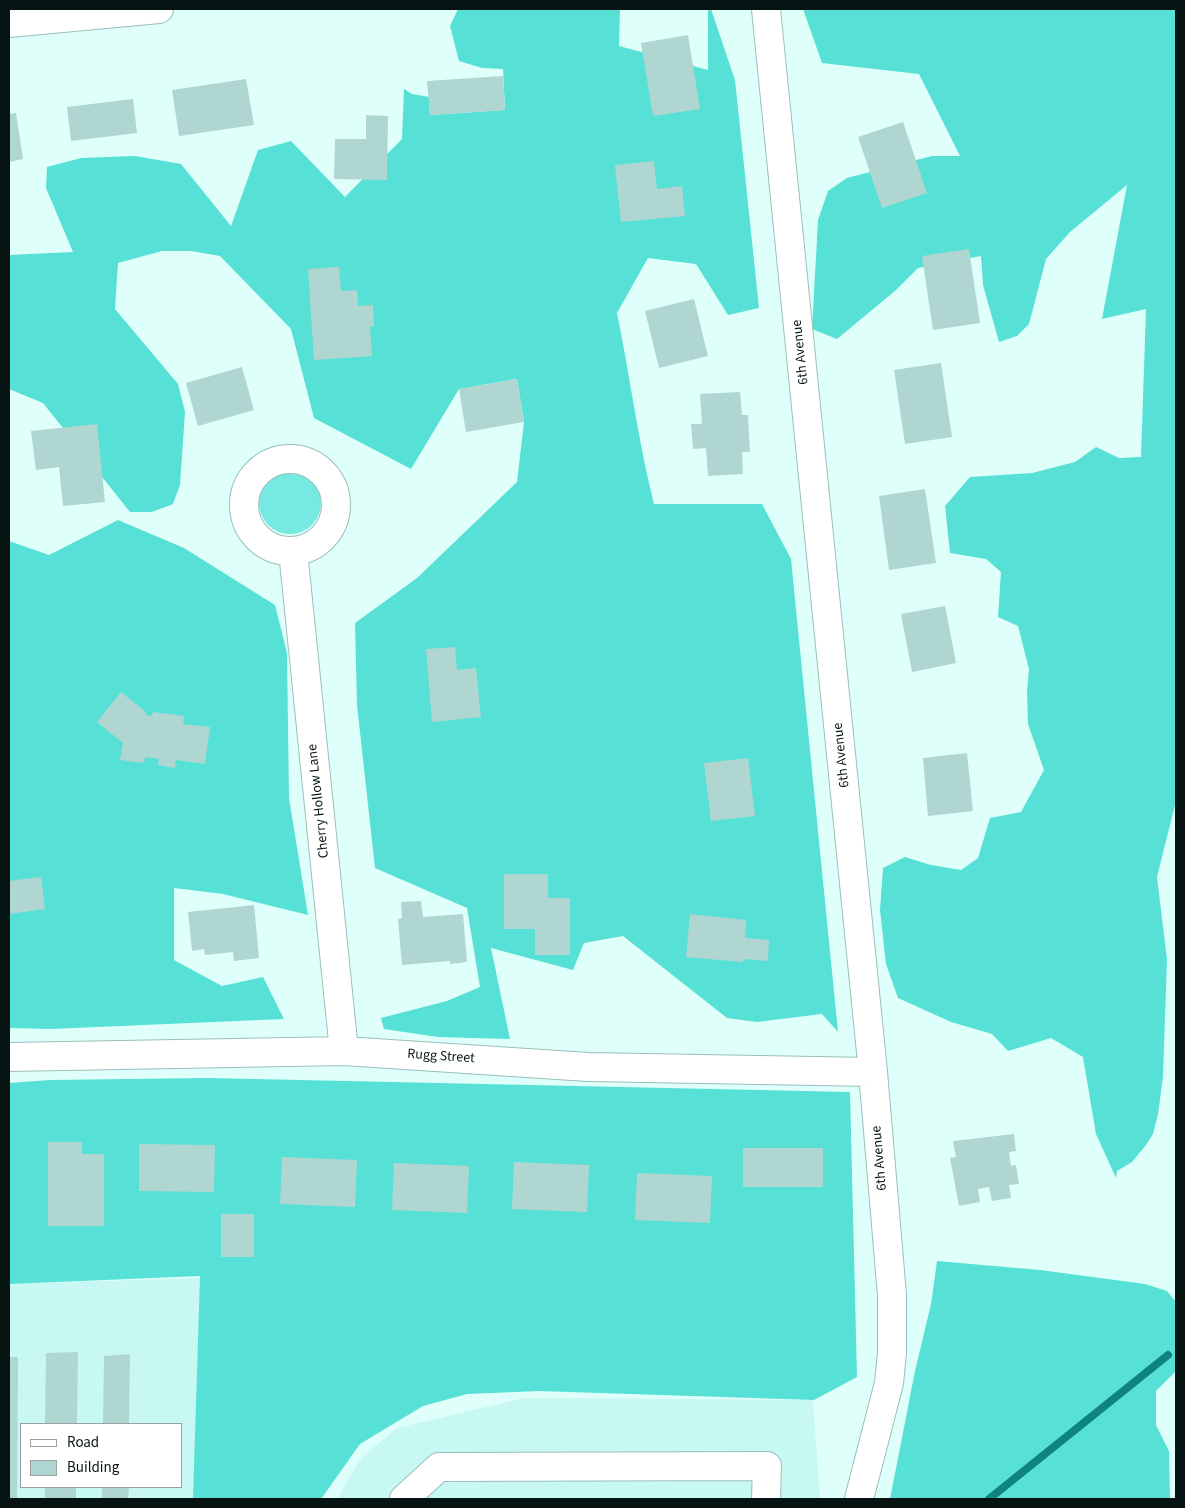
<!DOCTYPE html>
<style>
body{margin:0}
#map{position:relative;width:1185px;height:1508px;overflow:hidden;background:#dffffb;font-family:"Source Sans 3",sans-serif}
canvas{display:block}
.frame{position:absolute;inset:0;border:10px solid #061513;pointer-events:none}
.legend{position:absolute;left:20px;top:1423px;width:162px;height:65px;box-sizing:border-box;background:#fff;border:1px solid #9ba1a1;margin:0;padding:6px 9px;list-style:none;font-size:15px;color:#061513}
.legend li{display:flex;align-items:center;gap:10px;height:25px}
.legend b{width:25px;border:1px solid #9ba1a1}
</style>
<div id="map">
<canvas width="1185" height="1508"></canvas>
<div class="frame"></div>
<ul class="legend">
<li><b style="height:6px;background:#fff"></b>Road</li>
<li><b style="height:14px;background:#b0d6d2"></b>Building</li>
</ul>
</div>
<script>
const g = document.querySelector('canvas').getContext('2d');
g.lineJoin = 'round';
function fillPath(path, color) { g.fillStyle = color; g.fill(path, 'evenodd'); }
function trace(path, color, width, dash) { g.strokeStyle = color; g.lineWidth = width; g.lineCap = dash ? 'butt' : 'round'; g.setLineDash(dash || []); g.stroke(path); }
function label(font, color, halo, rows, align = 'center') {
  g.font = font + ' "Source Sans 3",sans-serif'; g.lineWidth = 4.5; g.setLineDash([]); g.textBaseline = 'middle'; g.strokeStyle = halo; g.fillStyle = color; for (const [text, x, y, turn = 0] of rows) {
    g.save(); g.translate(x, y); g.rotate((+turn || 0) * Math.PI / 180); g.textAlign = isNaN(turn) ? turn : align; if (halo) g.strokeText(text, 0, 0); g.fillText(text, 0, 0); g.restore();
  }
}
const built = new Path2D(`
 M203,1278L195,1499H9V1284ZM21,1424H181V1487H21Z
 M524,1398L813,1400L820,1499H337L361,1458L397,1428Z`);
const green = new Path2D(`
 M259 503a31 31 0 1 1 62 0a31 31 0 1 1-62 0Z`);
const forest = new Path2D(`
 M458,9H620L619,46L708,70V9H711L735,80L759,308L728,315L696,264L648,258L617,313C630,376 638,441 654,504H762L791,559L838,1032L822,1014L757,1022L727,1018L623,936L584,943L573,970L491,948L510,1039L438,1037L384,1029L381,1018L447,1001L480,987L467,908L375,868L357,705L355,623L417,578L517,482L524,422L517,379L459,389L411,469L314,418L291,329L220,256L191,251H162L118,263L115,309L178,384L185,412L180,485L173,504L152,512H130L43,403L9,389V255L73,252L46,188L47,167L81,158L135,156L181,164L231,226L258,150L291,141L345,197L402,139L404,89L412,94L429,97L430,115L505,110L503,69L482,68L459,61L450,26Z
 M803,9H1176V801L1157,877L1167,959L1163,1077L1158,1114L1153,1134L1146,1145L1132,1162L1117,1171L1116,1178L1096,1134L1083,1057L1051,1038L1008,1051L992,1034L951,1022L898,998L886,964L880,910L883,868L905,857L931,865L961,870L978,858L990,818L1021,812L1044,770L1028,724L1027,691L1029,669L1018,626L998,617L1001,572L986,559L950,553L945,506L970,477L1032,473L1075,462L1096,447L1119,458L1141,457L1146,309L1102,319L1127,185L1070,232L1046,259L1029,324L1017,336L999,342L983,285L981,256L918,268L895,291L837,339L812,329L818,220L828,191L847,178L932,156H960L919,74L822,63Z
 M118,520L184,548L275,605L287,653L289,798L308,915L223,894L174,888V960L222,986L263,977L284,1019L50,1029L9,1028V541L49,555Z
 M208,1078L850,1092L857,1377L814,1400L539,1391L467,1394L423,1406L360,1444L321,1499H193L200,1276L9,1284V1083L50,1080Z
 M937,1261L1040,1270L1145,1284L1167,1291L1176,1302V1371L1156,1391V1425L1169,1451L1170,1499H890L915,1371L931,1304Z`);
const stream = new Path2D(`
 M989,1499L1168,1355`);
const building = new Path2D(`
 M688,35L700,109L653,116L641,43Z
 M503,76L505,110L430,115L427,81Z
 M246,79L254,125L179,136L172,90Z
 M133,99L137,133L71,141L67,107Z
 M16,113L23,159L9,162V114Z
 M366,115L388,116L387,180L334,179L335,139H366Z
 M903,122L927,193L882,208L858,137Z
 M654,161L657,189L682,186L685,216L621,222L615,165Z
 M969,249L980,323L933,330L922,256Z
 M339,267L341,291L357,290L358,306L373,305L374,326L370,327L372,356L314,360L308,269Z
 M694,299L708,356L659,368L645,311Z
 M941,363L952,437L905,444L894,370Z
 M242,367L254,410L198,426L186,383Z
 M517,379L524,422L466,432L459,389Z
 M740,392L742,415H748L750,452H742L743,474L708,476L706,448L693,449L691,424H702L700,394Z
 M97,424L105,502L63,506L59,467L36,470L31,431Z
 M925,489L936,563L889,570L879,496Z
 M945,606L956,663L912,672L901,614Z
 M455,647L457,670L476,668L481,717L432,722L426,649Z
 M121,692L146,712V715L152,716L153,712L184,716L183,724L210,727L205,764L176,760L175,768L158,765L159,759L145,757L144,763L120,760L123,743L97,722Z
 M967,753L973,811L928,816L923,758Z
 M748,758L755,816L711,821L704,763Z
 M504,874H548V898H570V955H535V929H504Z
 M41,877L45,909L9,914V881Z
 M421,901L423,917L463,914L467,962L450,964V961L402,965L398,919L402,918L401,902Z
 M254,905L259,958L234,961L233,952L205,955L204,949L192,951L188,912Z
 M690,914L746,920L745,938L769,940L768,961L745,959L742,962L686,957Z
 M1014,1134L1016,1151L1009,1152L1011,1166L1016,1165L1019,1184L1009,1185L1011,1198L992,1201L989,1187L978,1189L980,1202L959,1206L950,1158L956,1157L953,1141Z
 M48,1142H82V1154H104V1226H48Z
 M139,1144L215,1145L214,1192L139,1191Z
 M743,1148H823V1187H743Z
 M282,1157L357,1160L355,1207L280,1204Z
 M514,1162L589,1165L587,1212L512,1209Z
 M394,1163L469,1166L467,1213L392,1210Z
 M637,1173L712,1176L710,1223L635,1220Z
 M221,1214H254V1257H221Z
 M78,1352L77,1424H45L46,1353Z
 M130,1354L129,1424H103L104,1356Z
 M9,1357H18L17,1499H9Z
 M45,1487H76V1499H45Z
 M102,1487H129L128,1499H102Z`);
const minor = new Path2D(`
 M766,9L873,1072L892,1295V1352L889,1383L859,1499
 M9,23L159,9
 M244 505a46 46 0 1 1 92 0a46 46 0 1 1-92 0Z
 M293,551L344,1051
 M9,1057L344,1051L588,1067L873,1072
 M404,1499L439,1467L767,1466L766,1499`);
const streetNames = [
 ["6th Avenue",801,352,-96],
 ["6th Avenue",842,755,-96],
 ["Cherry Hollow Lane",319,801,-96],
 ["Rugg Street",441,1057,4],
 ["6th Avenue",880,1158,-95]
];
fillPath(built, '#c7f8f3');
fillPath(green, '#76eae0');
fillPath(forest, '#57e0d5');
trace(stream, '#0e847d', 8);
fillPath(building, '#b0d6d2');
trace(minor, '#99bfbb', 30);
trace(minor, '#fff', 28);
label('14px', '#061513', '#fff', streetNames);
</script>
